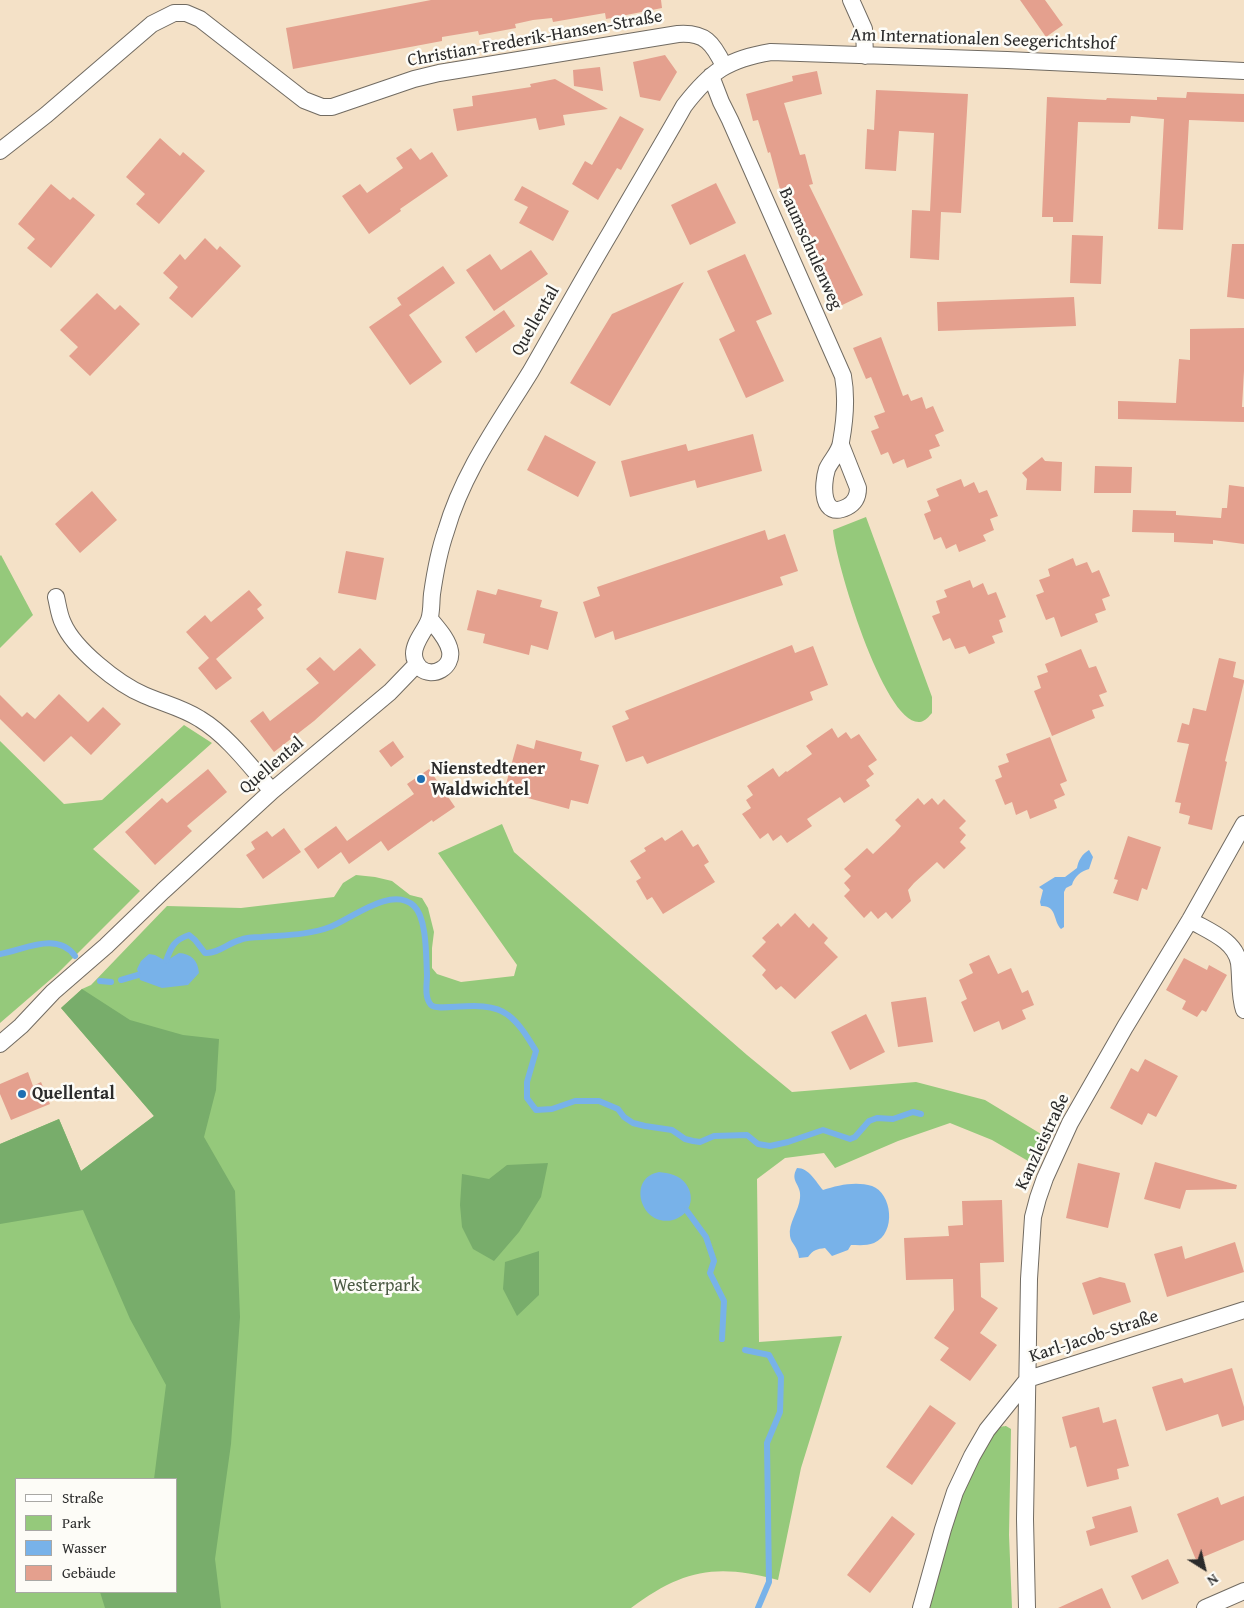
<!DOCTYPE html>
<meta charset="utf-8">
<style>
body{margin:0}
#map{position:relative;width:1244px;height:1608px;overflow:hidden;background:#f4e1c7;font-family:"Gentium Book Plus",serif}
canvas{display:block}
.legend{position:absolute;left:15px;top:1478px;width:162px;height:115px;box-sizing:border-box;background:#fdfcf7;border:1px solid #a9a8a5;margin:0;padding:6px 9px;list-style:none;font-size:15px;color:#2b2b2b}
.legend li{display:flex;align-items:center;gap:10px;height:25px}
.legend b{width:25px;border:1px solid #a9a8a5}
.north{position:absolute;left:1179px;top:1543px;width:50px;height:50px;-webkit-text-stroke:4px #fdfcf7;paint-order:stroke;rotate:144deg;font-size:14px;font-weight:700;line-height:20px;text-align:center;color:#2b2b2b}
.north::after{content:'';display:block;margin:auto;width:18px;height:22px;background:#2b2b2b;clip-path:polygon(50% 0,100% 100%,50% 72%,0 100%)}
</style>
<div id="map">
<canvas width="1244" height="1608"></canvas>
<ul class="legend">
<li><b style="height:6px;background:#fff"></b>Straße</li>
<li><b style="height:14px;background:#95c97b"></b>Park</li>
<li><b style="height:14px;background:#78b2e9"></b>Wasser</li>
<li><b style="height:14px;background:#e4a08e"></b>Gebäude</li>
</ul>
<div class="north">N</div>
</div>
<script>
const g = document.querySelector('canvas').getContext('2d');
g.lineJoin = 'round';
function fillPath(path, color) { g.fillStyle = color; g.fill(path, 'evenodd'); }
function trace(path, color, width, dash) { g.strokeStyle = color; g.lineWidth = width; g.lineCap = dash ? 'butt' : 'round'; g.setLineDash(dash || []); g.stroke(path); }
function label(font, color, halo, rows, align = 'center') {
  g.font = font + ' "Gentium Book Plus",serif'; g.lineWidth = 5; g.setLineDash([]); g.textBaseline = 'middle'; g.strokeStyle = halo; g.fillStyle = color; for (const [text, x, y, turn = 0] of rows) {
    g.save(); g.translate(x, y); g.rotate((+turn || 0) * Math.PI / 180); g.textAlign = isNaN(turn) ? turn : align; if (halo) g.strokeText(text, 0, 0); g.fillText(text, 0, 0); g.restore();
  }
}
const green = new Path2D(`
 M866,517L932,697V713C929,716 926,721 920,722C884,726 835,560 833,530Z
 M1,555L33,615L0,648V556Z
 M184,725L212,743L93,849L140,891L58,973L0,1023V741L64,804L102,800Z
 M502,824L514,852L747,1055L792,1092L916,1082L985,1100L1046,1137L1035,1165L992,1140L950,1123L898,1141L835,1168L824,1153L785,1158L757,1179L759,1342L842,1336L801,1468L778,1580C716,1563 682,1570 631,1608H0V1144L59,1119L81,1171L154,1116L61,1008L82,989L91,985L167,906L241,908L334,897L343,883L356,875L375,877L392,881L410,895L422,898L428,908L434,932L432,948V968L437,974L461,982L514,976L517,965L438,853ZM16,1479H176V1592H16Z
 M1006,1426L1011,1429L1009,1535L1012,1608H930C942,1552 957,1495 986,1445C989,1439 992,1430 999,1427C1000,1427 1005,1426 1006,1426Z`);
const forest = new Path2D(`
 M82,989L130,1020L183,1035L219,1039L216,1090L204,1137L235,1191L240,1317L231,1444L215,1559L221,1608H105L100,1592H176V1479H154L166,1385L130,1319L83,1210L0,1224V1144L59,1119L81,1171L154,1116L61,1008Z
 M548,1163L541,1197L519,1232L494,1261L473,1249L462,1227L460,1205L462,1174L489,1179L507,1165Z
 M539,1251V1295L517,1316L503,1289L505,1262Z`);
const water = new Path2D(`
 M1089,850L1093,857L1089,869C1081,871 1074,877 1072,885L1066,888L1064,892V927L1061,929C1053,921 1057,905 1041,906L1040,902L1043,890L1039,887L1055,877H1065L1077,868C1078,861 1082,854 1089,850Z
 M179,953C191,954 198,960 199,973L188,985L162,988L140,980L137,969L141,961L149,954L155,955L166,961Z
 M797,1168C809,1168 816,1182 823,1190C838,1185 856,1181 872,1186C892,1193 897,1233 874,1243C867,1246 858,1245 851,1245L848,1250L832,1256L825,1248C817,1249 813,1250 808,1257L799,1258C798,1246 791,1244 790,1236C788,1223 799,1211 800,1198C802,1184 789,1182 797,1168Z
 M659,1172C668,1173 680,1175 686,1184C696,1198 690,1215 673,1220C641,1228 626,1178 659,1172Z`);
const stream = new Path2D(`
 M0,954C24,950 57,931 75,956
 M166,961C171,947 174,940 189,935L195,940L205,953C218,954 228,943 240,940C247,937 255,937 262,937C285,935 309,935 330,927C351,919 392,885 414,906C427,918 426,957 427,975C427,984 424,997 431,1005C440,1013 486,997 508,1015C520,1024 528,1038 536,1051L527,1082V1098L536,1110L552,1109L575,1101H599L618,1109L624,1117L633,1123L645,1126L672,1130L685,1139L693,1141L700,1142L714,1136L747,1135L758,1144L770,1146L788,1142L823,1130L850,1139L855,1137L869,1121L877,1118L893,1119L913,1112L921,1114
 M121,980L138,975
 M100,981L111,982
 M687,1211L706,1237L714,1261L710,1273L724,1301L722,1339
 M745,1350L769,1355L781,1377L780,1412L767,1443L769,1582L758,1608`);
const building = new Path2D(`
 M431,0H661L662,8L606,19L605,13L553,22L552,18L533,20L515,24L516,28L479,35L478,31L442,37V41L293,69L286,28Z
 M1020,0H1045L1063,25L1046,37Z
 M665,55L677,72L660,101L640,97L633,62Z
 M600,67L603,91L574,86L573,70Z
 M817,71L822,94L784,103L800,155L805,154L813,184L809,185L863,295L836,308L782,197L770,152L768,153L758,120L753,121L746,94L793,81L792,76Z
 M555,79L608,109L563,115L565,125L539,130L536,118L457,131L453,109L473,106L472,96L531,87L530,84Z
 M876,90L968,94L961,213L941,212L939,260L910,258L912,210L930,211L934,133L899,131L896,171L865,169L867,129L874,130Z
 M1187,92L1244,94V122L1189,120L1183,230L1158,229L1164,119L1131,116L1130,123L1078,122L1073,222H1053V217H1042L1047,97L1106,100L1107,98L1157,100V97L1186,98Z
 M620,116L644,129L621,170L617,168L598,200L572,184L585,161L592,165Z
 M160,138L180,156L183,152L205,171L159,224L136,204L145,194L126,177Z
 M411,148L420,160L432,152L448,176L400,209L401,211L369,234L342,196L360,184L367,193L403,168L396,158Z
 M716,183L736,223L690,245L671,205Z
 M51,184L70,200L73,197L95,215L51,268L27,248L35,239L18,224Z
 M522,186L569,211L553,241L519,223L528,207L514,200Z
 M1072,235L1103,236L1101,284L1070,283Z
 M205,238L217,250L220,246L241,266L192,318L169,298L178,287L163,273L180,254L185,260Z
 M1232,244H1244V299L1227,297Z
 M531,250L548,274L494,311L466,270L490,254L501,270Z
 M745,254L772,314L756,321L784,381L746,398L719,339L735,331L707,271Z
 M443,266L455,283L409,315L442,362L410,385L369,327L401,305L402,306L397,298Z
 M684,282L610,406L570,383L612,314Z
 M97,293L115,310L120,305L140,324L90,376L69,356L78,347L60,330Z
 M1074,297L1076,326L938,331L937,302Z
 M504,310L515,326L476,353L465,337Z
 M1244,328V371L1242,407H1244V422L1118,419V401L1176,403L1179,359L1190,360V329Z
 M881,337L903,396L908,394L911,401L922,397L926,409L933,406L944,431L935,435L940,446L929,450L932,458L907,468L904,459L893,464L888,452L881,455L871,431L879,428L874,416L885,412L871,377L866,379L853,348Z
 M753,434L762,471L697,488L695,480L630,497L621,461L686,444L688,451Z
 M545,435L596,462L578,497L527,470Z
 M1042,457L1045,461L1062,462L1061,491L1026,490L1027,479L1022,473Z
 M1095,466L1132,467L1131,493H1094Z
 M961,479L964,487L974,482L979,493L987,490L998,516L990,519L994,530L983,535L986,541L959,552L956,544L946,549L941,537L934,540L924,514L931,511L927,501L939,496L936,489Z
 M1229,485L1244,487V544L1213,540V544L1174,542V533L1132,532L1133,510L1176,511V515L1221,518L1222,508H1227Z
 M92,491L117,520L80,553L55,524Z
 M765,530L768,540L785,534L798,571L780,577L783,585L615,640L613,631L595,638L583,602L600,596L597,587Z
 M346,551L384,558L376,600L338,593Z
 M1073,558L1076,566L1087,562L1092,573L1099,570L1110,596L1102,599L1106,610L1095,614L1098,622L1061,637L1054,617L1046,620L1036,595L1044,592L1039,580L1050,576L1048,569Z
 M970,580L973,588L983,583L988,595L996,592L1006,617L999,620L1003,632L992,636L995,643L969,654L965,646L955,649L950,638L943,641L932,616L940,613L936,601L947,597L944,590Z
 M498,589L542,600L540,607L558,612L548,650L531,645L529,655L483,643L485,634L467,630L477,590L496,595Z
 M249,590L262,605L257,609L264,618L216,659L232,678L216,690L198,668L209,658L186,632L205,615L211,622Z
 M792,645L795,653L813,646L828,685L810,692L813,700L647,764L643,756L626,762L612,726L629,719L625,711Z
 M360,648L376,665L314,721L274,752L250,721L263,711L270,721L319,683L306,669L320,657L334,671Z
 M1081,649L1089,668L1096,666L1107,692L1099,695L1104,706L1092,710L1095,718L1052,736L1034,691L1041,688L1037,676L1048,672L1045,664Z
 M1219,658L1236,662L1233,677L1244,680V682L1225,761L1227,762L1212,830L1188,824L1190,816L1179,813L1181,803L1175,802L1189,744L1177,742L1182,723L1189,725L1193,708L1206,711Z
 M59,694L88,722L103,707L121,724L91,755L71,736L44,762L0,719V695L22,717L27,712L35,719Z
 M832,728L838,738L846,732L851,739L859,734L877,760L868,766L874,774L866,780L870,786L844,803L840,797L807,819L812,826L787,843L781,835L773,841L768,833L760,839L742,814L751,808L746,800L753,795L747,786L773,768L779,777L786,771L787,772L812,754L806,746Z
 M1050,737L1067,781L1060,784L1065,795L1054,800L1057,808L1030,819L1027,810L1016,815L1012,802L1005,805L995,780L1002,777L998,766L1009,762L1006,754Z
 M536,740L582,752L580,760L599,765L588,804L571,800L569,809L524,797L525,790L506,784L517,744L534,749Z
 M393,741L404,757L391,767L379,751Z
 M208,769L227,792L187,826L192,831L155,865L125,832L162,798L167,803Z
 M429,769L455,807L433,822L432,820L388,851L381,841L349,864L341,852L318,869L304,849L336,826L347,841L414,794L407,784Z
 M918,798L924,805L932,798L938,805L944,799L966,821L959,828L966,835L960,842L966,848L944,869L937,862L914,883L908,890L911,901L892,919L886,912L878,919L871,911L864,918L844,896L850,890L844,883L851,876L844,869L867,848L873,854L895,833L901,826L895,820Z
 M284,828L301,852L263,879L246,855L255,849L251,842L267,831L272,837Z
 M682,830L693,847L698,844L709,862L704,865L715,882L663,914L652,897L647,900L636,881L641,878L630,861L646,851L644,848L662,837L665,841Z
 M1128,836L1161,847L1147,890L1142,888L1138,901L1113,893L1118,880L1114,879Z
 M795,913L809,928L813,923L828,938L824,943L838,957L795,999L781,986L776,990L762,975L766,970L752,956L766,942L762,938L778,923L781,927Z
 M989,955L998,974L1011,968L1022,993L1028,990L1034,1005L1022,1010L1026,1019L1002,1030L999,1021L974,1032L961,1002L967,999L959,980L973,973L969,964Z
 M1184,958L1207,970L1209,965L1227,975L1206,1012L1202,1010L1197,1017L1182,1009L1186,1001L1166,990Z
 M926,997L933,1042L898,1047L891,1002Z
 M866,1014L885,1052L850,1070L831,1032Z
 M1145,1059L1178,1076L1156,1117L1148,1113L1142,1125L1110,1108L1131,1068L1138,1072Z
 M28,1072L33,1086L41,1082L50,1104L11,1120L0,1094V1084Z
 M1155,1162L1237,1185L1236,1189L1186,1190L1180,1209L1144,1199Z
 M1078,1163L1120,1173L1108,1228L1066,1218Z
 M1002,1200L1004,1262L980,1263L981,1297L998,1308L980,1333L997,1345L970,1381L940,1360L949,1348L934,1338L954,1310L953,1279L906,1280L904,1238L949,1236L948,1226L963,1225L962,1201Z
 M1235,1242L1244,1272L1167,1297L1154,1254L1182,1246L1185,1259Z
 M1100,1277L1125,1283L1131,1302L1093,1315L1082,1283Z
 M1232,1368L1244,1407V1420L1222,1427L1218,1414L1166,1431L1152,1387L1182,1378L1184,1383Z
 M930,1405L956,1423L912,1485L886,1467Z
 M1099,1407L1103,1423L1116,1419L1129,1466L1117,1469L1119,1479L1087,1487L1076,1446L1070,1448L1062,1417Z
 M1244,1496V1540L1196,1560L1177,1514L1218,1497L1221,1505Z
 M1131,1506L1138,1532L1090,1546L1086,1531L1095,1528L1092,1517Z
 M892,1516L915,1534L870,1593L847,1575Z
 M1168,1559L1179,1583L1142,1600L1131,1576Z
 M1102,1588L1111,1608H1058Z`);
const minor = new Path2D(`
 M851,0L864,29L865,56
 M711,76L721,102L730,120L843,376C847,398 845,420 841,442C840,452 831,460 827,469C822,485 821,520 847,507C855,503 858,496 858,488L841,445
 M0,151L46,115L152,24L174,13H186L200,19L304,100L322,107H332L414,79L439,73L678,34C705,32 713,43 724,66
 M56,597C58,605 59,615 63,623C74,649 118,684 144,695C162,703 183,708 200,719C228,736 250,766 272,791
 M430,619C437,628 448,639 450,651C453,667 433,679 420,668C417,665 414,659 414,654C414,642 425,631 429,620C432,612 431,602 432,594C435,573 439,551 446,531C463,472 499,423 531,371C558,324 584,277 612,230C636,188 661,147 684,106C711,71 728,59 771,52L1007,60L1244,71
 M1190,920C1208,931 1235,940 1239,963C1241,979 1239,995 1244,1010
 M0,1044L21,1026L53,992L106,946L163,891L272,791L390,692L417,664
 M921,1608L943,1529L955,1492L972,1456L987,1430L1028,1379L1244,1310
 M1027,1608L1025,1519L1029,1279L1033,1217L1038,1198L1045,1178L1070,1123L1125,1027L1190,920L1244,824
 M1205,1608L1244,1591`);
const markers = [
 [421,779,5,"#1f6fb2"],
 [22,1094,5,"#1f6fb2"]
];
const streetNames = [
 ["Christian-Frederik-Hansen-Straße",535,39,-10],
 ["Am Internationalen Seegerichtshof",983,40,2],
 ["Baumschulenweg",810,249,66],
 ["Quellental",536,321,-60],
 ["Quellental",272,766,-40],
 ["Kanzleistraße",1043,1142,-65],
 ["Karl-Jacob-Straße",1094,1337,-18]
];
const poiNames = [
 ["Nienstedtener",431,769],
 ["Waldwichtel",431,790],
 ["Quellental",32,1094]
];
const parkNames = [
 ["Westerpark",376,1286]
];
fillPath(green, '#95c97b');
fillPath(forest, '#78ad6b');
fillPath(water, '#78b2e9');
trace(stream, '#78b2e9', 6);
fillPath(building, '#e4a08e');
trace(minor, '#716b62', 18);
trace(minor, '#fff', 16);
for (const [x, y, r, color] of markers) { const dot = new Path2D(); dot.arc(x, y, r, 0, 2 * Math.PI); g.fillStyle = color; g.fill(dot); trace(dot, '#fdfcf7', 2); }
label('18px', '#2b2b2b', '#fdfcf7', streetNames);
label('bold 18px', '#2b2b2b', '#fdfcf7', poiNames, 'left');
label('18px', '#4b5a43', '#fdfcf7', parkNames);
</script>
